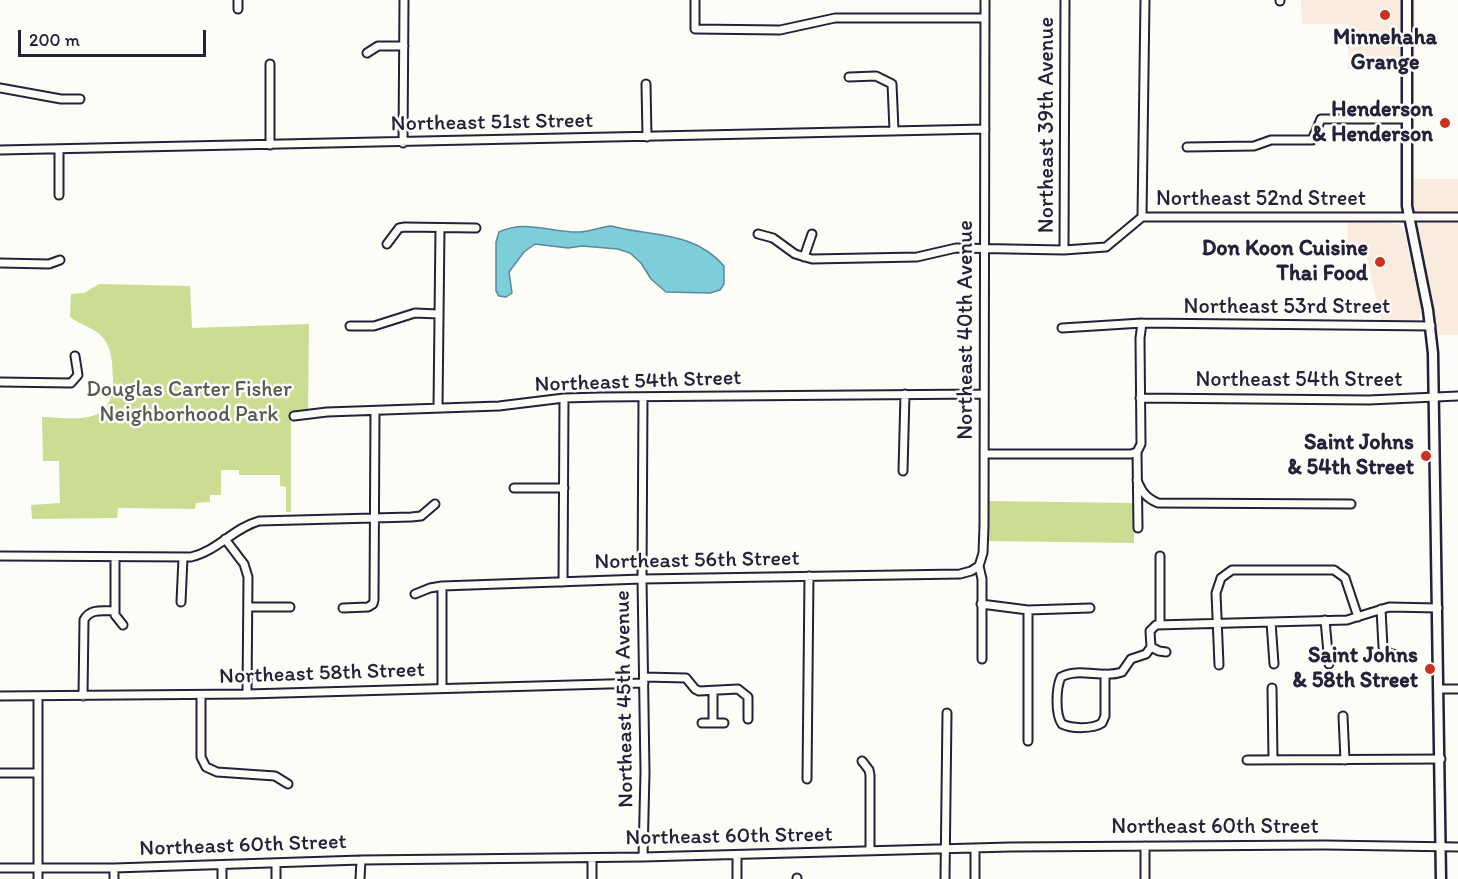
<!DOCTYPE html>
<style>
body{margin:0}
#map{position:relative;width:1458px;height:879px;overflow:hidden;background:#fdfcf7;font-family:Itim,sans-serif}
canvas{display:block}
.scale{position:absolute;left:18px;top:30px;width:188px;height:27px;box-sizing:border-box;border:3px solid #22223b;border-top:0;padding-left:8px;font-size:18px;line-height:21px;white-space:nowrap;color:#22223b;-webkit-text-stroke:4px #fdfcf7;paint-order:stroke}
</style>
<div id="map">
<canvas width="1458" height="879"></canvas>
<div class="scale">200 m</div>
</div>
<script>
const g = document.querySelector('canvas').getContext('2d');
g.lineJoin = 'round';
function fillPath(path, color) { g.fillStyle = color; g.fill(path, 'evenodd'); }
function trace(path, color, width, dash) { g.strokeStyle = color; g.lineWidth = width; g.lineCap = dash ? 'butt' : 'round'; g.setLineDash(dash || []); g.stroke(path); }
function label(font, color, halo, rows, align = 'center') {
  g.font = font + ' Itim,sans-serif'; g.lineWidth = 5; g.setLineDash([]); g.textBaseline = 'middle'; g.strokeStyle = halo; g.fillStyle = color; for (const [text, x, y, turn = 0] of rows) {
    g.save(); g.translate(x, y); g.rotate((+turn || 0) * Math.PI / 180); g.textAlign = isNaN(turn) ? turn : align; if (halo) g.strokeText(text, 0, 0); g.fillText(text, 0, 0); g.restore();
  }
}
const built = new Path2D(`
 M1301,0H1415V60H1400V69H1348V24H1302Z
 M1414,179H1458V335H1438L1417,231L1414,205Z
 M1348,217L1398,224L1404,229L1422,313L1417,320L1381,321L1366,253H1347Z`);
const green = new Path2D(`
 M99,284L190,286L192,328L309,324L308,412L291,413V512H286V487L280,486V475H239V470H221V495H210V502L196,503L195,509L118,508L117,518L32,519L31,505L60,503L59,461H43L42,417C77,418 114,427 113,379C112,364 113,352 104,339C96,328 80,325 70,317L71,294L84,293Z
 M988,501L1134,503V543L988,541Z`);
const water = new Path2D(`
 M611,226C653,237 694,231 724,266V284L720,290L710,293L666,292L651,279L641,263L630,253L618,249L582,246L568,248L535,244L524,252L509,272L512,293L506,297L499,296L496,291V242L499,232C525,219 552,233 579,232C588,232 601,227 611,226Z`);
const minor = new Path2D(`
 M238,0V9
 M695,0V29L780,30L835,18H985
 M1280,0V1
 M367,53L378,46H404
 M849,77L876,76L892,84L894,130
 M646,84L647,137
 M0,88L61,99H80
 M403,143L404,0
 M270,145V64
 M1187,147L1254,146L1271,140H1312L1321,119H1407
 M0,150L985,129
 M59,195V149
 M1142,217L1145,0
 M758,234L773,238L795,254L812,259L917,257L956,248L1064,250L1106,247L1142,217H1458
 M387,244L399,228L405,227L476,228
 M1064,250L1065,0
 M804,257L812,234
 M0,263L49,264L60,260
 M350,326H374L415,313L438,314
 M1062,328L1142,323L1431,326
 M0,382L71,383L78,375L75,356
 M643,397L642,579L645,772L643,857
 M1140,398L1369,400L1458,396
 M438,407L440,228
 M294,416L327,412L499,406L564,398L602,397L984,394
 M984,454H1131L1137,452
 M903,471L905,394
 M1137,480C1142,492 1146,498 1158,503L1351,504
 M514,488H564
 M1138,528L1137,452L1141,444L1140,338L1142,323
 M225,539L244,564L248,577L247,694
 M0,556L191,557C217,551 234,528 259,521L411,517L421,516L435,504
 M1160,556V624
 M115,557V615L123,625
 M563,582L564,398
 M442,586V688
 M415,594L430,588L442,586L642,579L960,574L971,571L979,566
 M181,602L183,558
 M981,604L1028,610L1090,608
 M248,607H290
 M343,608L368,607L373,604L374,600L375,411
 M1381,609L1383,647L1389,653L1400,656
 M1028,610V741
 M1325,620L1329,664
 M1271,622L1274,664
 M1151,647L1159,651L1166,652
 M982,659V579L979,566L983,553L984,526L985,0
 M1219,665L1216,593L1221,578L1232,570H1334L1345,578L1358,617
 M1105,674V716L1102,723C1093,729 1072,729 1062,724C1055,714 1056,688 1061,677C1078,667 1103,679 1122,672L1131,659L1146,654L1151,647L1150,631L1156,625L1347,620L1389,607L1438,608
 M644,677L686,678L695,689L699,691L738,689L748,697V719
 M1272,688L1273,759
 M1439,689H1458
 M201,695V757L206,767L217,772L275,776L288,784
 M0,696L247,694L644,683
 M83,696L84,620C90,608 103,611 115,611
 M1343,716L1345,760
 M702,723H724
 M713,723V691
 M1247,760L1441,759
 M862,761L869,770L870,775V851
 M0,773H38
 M807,779L809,576
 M975,848V879
 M222,865V879
 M0,868H114L361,860L643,857L1010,847L1325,845L1458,847
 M797,878V879
 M38,879V696
 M114,879V868
 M276,879V863
 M360,879L361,860
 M592,879V858
 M737,879V855
 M945,879L947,713
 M1145,879V846`);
const major = new Path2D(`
 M1407,0V206L1428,310L1433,353L1441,879`);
const markers = [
 [1385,15,6,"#c8321e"],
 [1445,123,6,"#c8321e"],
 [1380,262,6,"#c8321e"],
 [1426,456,6,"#c8321e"],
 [1430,669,6,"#c8321e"]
];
const poiNames = [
 ["Minnehaha",1385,38,"center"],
 ["Grange",1385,63,"center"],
 ["Henderson",1433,110],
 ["& Henderson",1433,135],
 ["Don Koon Cuisine",1368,249],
 ["Thai Food",1368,274],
 ["Saint Johns",1414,443],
 ["& 54th Street",1414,468],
 ["Saint Johns",1418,656],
 ["& 58th Street",1418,681]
];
const streetNames = [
 ["Northeast 51st Street",492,123,-1],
 ["Northeast 39th Avenue",1047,125,-90],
 ["Northeast 52nd Street",1261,199],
 ["Northeast 53rd Street",1287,307],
 ["Northeast 40th Avenue",966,330,-90],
 ["Northeast 54th Street",1299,380],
 ["Northeast 54th Street",638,382,-2],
 ["Northeast 56th Street",697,561,-1],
 ["Northeast 58th Street",322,674,-2],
 ["Northeast 45th Avenue",625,699,-91],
 ["Northeast 60th Street",1215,827],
 ["Northeast 60th Street",729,837,-1],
 ["Northeast 60th Street",243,846,-2]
];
const parkNames = [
 ["Douglas Carter Fisher",189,390],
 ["Neighborhood Park",189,415]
];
fillPath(built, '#f9ebdd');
fillPath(green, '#cadd92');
fillPath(water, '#7ecddb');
trace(water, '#59899b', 1.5);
trace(minor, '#22223b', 11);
trace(major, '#22223b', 13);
trace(minor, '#fdfcf7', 7);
trace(major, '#fdfcf7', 8);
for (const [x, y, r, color] of markers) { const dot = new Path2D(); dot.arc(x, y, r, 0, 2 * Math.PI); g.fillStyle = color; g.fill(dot); trace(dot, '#fdfcf7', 2); }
label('bold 22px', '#22223b', '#fdfcf7', poiNames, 'right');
label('22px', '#22223b', '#fdfcf7', streetNames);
label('22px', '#545a55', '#fdfcf7', parkNames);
</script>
